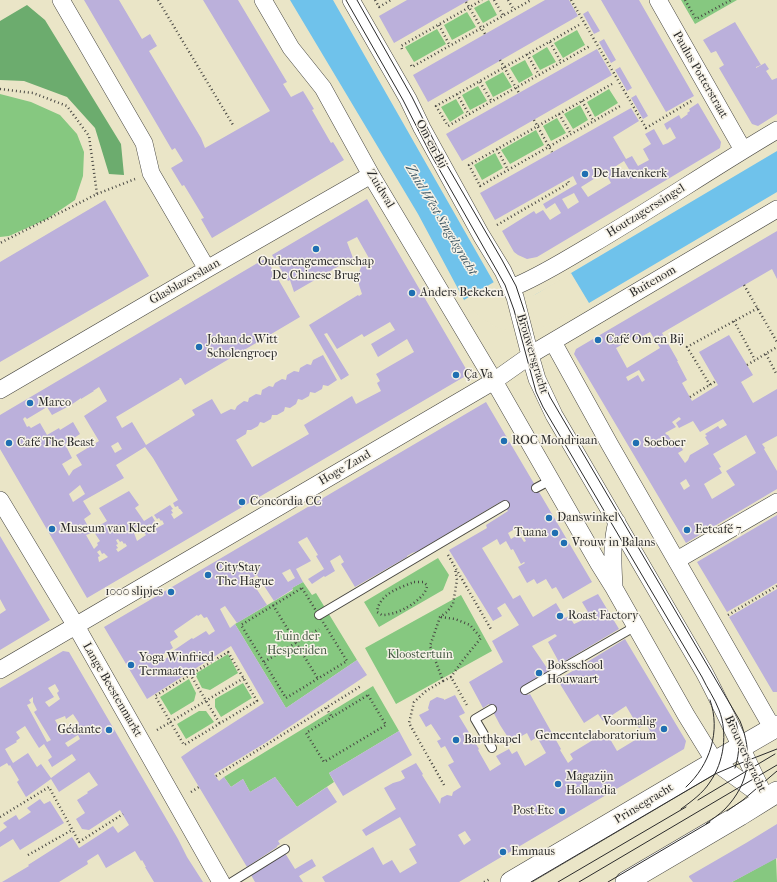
<!DOCTYPE html>
<meta charset="utf-8">
<style>
body{margin:0}
canvas{display:block;background:#eae5c7}
</style>
<canvas width="777" height="882"></canvas>
<script>
const g = document.querySelector('canvas').getContext('2d');
g.lineJoin = 'round';
function fillPath(path, color) { g.fillStyle = color; g.fill(path, 'evenodd'); }
function trace(path, color, width, dash) { g.strokeStyle = color; g.lineWidth = width; g.lineCap = dash ? 'butt' : 'round'; g.setLineDash(dash || []); g.stroke(path); }
function label(font, color, halo, rows, align = 'center') {
  g.font = font + ' "IM FELL French Canon",serif'; g.lineWidth = 3; g.setLineDash([]); g.textBaseline = 'middle'; g.strokeStyle = halo; g.fillStyle = color; for (const [text, x, y, turn = 0] of rows) {
    g.save(); g.translate(x, y); g.rotate((+turn || 0) * Math.PI / 180); g.textAlign = isNaN(turn) ? turn : align; if (halo) g.strokeText(text, 0, 0); g.fillText(text, 0, 0); g.restore();
  }
}
const green = new Path2D(`
 M489,0L497,15L483,23L474,8Z
 M681,0H737L695,24Z
 M467,12L476,27L452,40L444,25Z
 M437,29L446,44L414,62L405,47Z
 M577,30L585,45L563,58L554,43Z
 M547,47L556,62L540,70L532,56Z
 M525,60L533,75L519,83L510,68Z
 M503,72L512,87L493,97L485,82Z
 M478,86L487,101L470,110L462,95Z
 M609,89L618,103L595,117L587,102Z
 M0,94L31,102L60,115L77,134L84,152L83,176L75,200L47,219L9,236L0,237Z
 M456,99L464,113L450,122L441,107Z
 M580,105L588,120L573,129L564,114Z
 M557,118L566,133L551,141L543,126Z
 M536,130L544,145L510,164L501,150Z
 M495,153L503,168L482,180L474,165Z
 M438,558L449,575L443,590L379,627L364,602Z
 M303,582L312,595L316,593L357,660L286,708L235,624L293,590L292,588Z
 M461,595L492,651L396,704L365,648Z
 M228,654L238,673L210,690L202,688L195,674Z
 M189,679L196,693L194,701L171,715L160,697Z
 M243,683L252,698L221,717L215,707V699Z
 M373,686L399,731L329,773L334,782L297,807L275,777L250,792L243,779L231,787L224,777Z
 M199,711H206L214,722L186,739L177,724Z
 M776,858L777,882H732Z`);
const forest = new Path2D(`
 M27,5L45,20L121,144L124,175L109,174L95,128L67,97L24,81L0,80V21Z`);
const water = new Path2D(`
 M290,0H333L497,288L502,292L517,299L531,297L570,275L571,273L777,151V192L589,303L466,301L464,300L418,214Z`);
const pier = new Path2D(`
 M571,273L589,303L546,326L533,331L524,332H513L498,328L482,319L470,308L464,300L494,282L498,287L507,294L520,298L531,296L536,294Z`);
const building = new Path2D(`
 M84,0H119L142,39L150,34L157,46L149,51L201,138L205,148L270,111L203,0H238L287,82L283,84L291,97L303,91L314,109L312,110L331,143L333,142L344,160L212,238L201,219L204,218L184,185L182,186L171,168L183,161L175,148L172,150Z
 M407,0H469L394,43L379,16Z
 M545,0H569L578,16L428,102L413,75Z
 M601,0H639L694,96L666,112Z
 M588,11L600,31L594,34L583,14Z
 M735,22L761,65L756,67V68L765,63L769,69L766,71L772,80L777,78V114L758,126L752,124L719,68L724,65L716,51L711,53L703,40Z
 M604,39L616,60L611,63L599,42Z
 M597,49L612,75L462,161L446,134Z
 M620,67L632,88L627,91L615,70Z
 M636,95L648,116L643,119L631,98Z
 M698,103L721,142L720,148L537,257L527,259L518,255L514,252L502,231L534,211L536,214L543,210L550,220L561,213L555,203L546,209L543,204L577,184L573,176L495,220L480,193L631,108L639,121L613,137L626,159L632,156L638,166L649,160L643,149L651,144L645,134L654,129L663,145L668,143L676,138L670,127L667,130L664,124L679,115L681,119L688,114L687,113L690,111L689,109ZM624,161L630,171L622,176L618,169L615,171L613,168ZM605,172L611,183L588,197L581,187ZM574,193L579,202L568,209L562,199Z
 M367,199L469,374L87,598L0,449V415L266,258L300,317L185,385L181,378H179L180,379L116,417L122,428L132,422L146,445L195,415L192,410L212,399L221,414L231,409L235,410L237,406L244,401L248,402L249,398L256,394L261,395L262,390L269,386L273,387L275,383L282,379L286,380L287,375L294,371L299,372L300,368L307,364L311,365L313,360L323,355L337,380L328,386L323,385L322,389L315,393L310,392L309,396L302,400L298,399L296,404L290,408L285,407L284,411L277,415H272L271,419L264,423L260,422L258,426L251,430H247L246,434L236,440L252,467L309,434L304,425L352,396L356,404L381,391L377,383L380,381L376,374L414,352L407,339L378,357L371,344L395,330L390,322L364,337L362,334L337,349L327,333L324,334L341,362L349,375L341,380L309,325L358,295L359,296L362,294L359,285L358,279L359,272L362,265L370,260L357,237L347,242L353,258L294,292L290,280L288,281L272,255ZM99,387L107,401L84,416L99,441L76,455L82,465L73,470L69,476L62,464L72,458L65,444L80,434L73,422L60,430L59,428L47,435L40,423L31,428L29,426L27,427L23,419L25,417L27,419L47,407L52,415L71,405L81,398V399L94,391H93ZM118,442L122,449L115,453L111,446ZM145,447L153,458L178,500L173,503L175,507L178,506L179,509H180L183,513L174,519L171,514L173,513L171,510L173,509L170,505L154,515L157,519L159,518L161,521L162,520L164,524L155,529L153,526L155,525L153,522L155,521L152,516L144,521L135,508L139,505L129,491L99,508L107,521L95,528L88,530V529L89,528L84,519L91,514L83,501L124,478L116,465ZM80,485L85,494L73,502L69,494ZM137,527L138,531L141,529L143,532H144L146,535L137,541L134,533L136,532L134,528ZM94,532L100,541L97,543L98,545L94,549L86,535ZM118,539L120,542L122,541L124,544L125,543L127,546L118,552L116,549L118,548L116,545L118,544L116,540ZM100,550L102,554L104,553L108,557L99,562L98,557L100,556L97,552Z
 M105,200L149,276L0,362V262Z
 M777,231V279L772,269L662,333L678,361H677L687,380L682,383L692,401L718,385L699,352L729,335L753,375L741,382L753,403L777,389V436L762,444L765,448L764,449L777,471V489L686,543L574,354L576,349ZM650,332L660,348L627,368L616,348L632,339L634,341ZM639,370L645,380L642,382L638,375L628,381L626,377ZM679,417L681,419L676,423L679,428L693,421L700,432L723,419L727,425L720,429L718,426L705,434L707,436L705,437L709,444L690,455L688,460L685,463L678,453L683,450L679,443L675,446L668,435H667L665,433L676,427L672,422ZM746,435L756,453L726,471L735,485L712,499L704,484L722,473L719,468L721,467L713,454ZM686,479L690,486L684,490L680,483Z
 M486,402L592,582L563,599L556,587L552,589L546,579L537,584L534,579L527,583L518,567L525,563L524,562L521,564L513,549L511,550L506,541L500,545L497,539L482,548L513,599L520,595L533,617L556,603L565,618L569,616L574,624L585,619L583,615L588,612L582,602L598,594L619,629L560,664L548,642L557,636L555,634L532,646L549,671L523,686L528,695L530,694L561,749L560,750L568,763L573,759L570,754L606,732L617,751L650,731L646,723L639,728L626,706L603,721L598,714L584,723L560,684L559,683L561,678L625,639L686,741L684,749L459,882H325L322,877L373,847L383,865L392,860L400,873L417,863L409,849L416,845L400,817L366,836L362,830L396,809L384,788L393,783L400,781L405,778L401,771L416,763L423,774L422,775L440,804L441,798L447,795L452,796L453,792L461,787L448,765L454,762L445,746L441,748L437,741L441,739L431,724L426,727L419,715L429,710L428,708L430,701L437,697L444,699V700L455,695L465,713L459,716L479,749L478,750L490,771L501,764L496,756L509,749L512,754L517,751L525,766L546,753L537,737L531,741L527,733L511,742L500,725L489,704L483,708L469,682L503,662L492,641L519,625L505,603L497,608L502,616L493,621L449,550L487,528L486,525L508,511L502,501L418,551L412,553L407,556V557L355,587L341,564L344,562L340,555L330,561L335,571L325,577L324,576L312,584L308,579L324,569L316,556L318,555L307,537L298,542L311,561L296,569L303,582L292,588L293,589L274,601L257,575L252,578L254,585L267,605L237,623L225,606L220,609L230,628L235,624L286,708L357,660L367,675L265,743L214,774L219,781L224,777L231,787L243,779L250,792L275,777L297,807L327,787L337,802L278,841L280,844L277,846V847L247,867L181,757L194,748L264,703L231,646L147,699L104,627ZM518,527L526,541L524,542L519,534L511,539L508,533ZM290,569L295,578L288,582L282,573ZM201,614L204,618L207,617L215,631L209,635L206,631L193,639L192,638L167,655L168,657L162,661L160,656L173,648L170,642L178,637L174,631L197,615L198,616ZM465,831L471,840L464,845L458,835Z
 M777,515V583L727,612L697,562Z
 M0,536L50,620L0,650V614L6,610L0,599Z
 M777,589V692H773L729,617Z
 M63,651L69,652L178,839L187,857L203,882H154L145,867H146L142,860L141,861L135,851L106,868L98,854L87,861L88,864L59,882H2L29,866L28,865L72,837L79,848L113,826L118,833L129,825L120,810L89,830L82,829L76,819L85,813L77,800L88,793L87,792L98,785L89,772L59,792L51,779L26,797L17,782L19,780L10,765L9,766L7,763L0,767V688ZM55,684L59,691L57,693L60,699L49,707L45,702L54,697L48,688ZM33,697V702L37,710L34,712L51,740L47,742L27,705L31,703L29,700ZM73,714L79,723L62,733L55,720L65,716L66,719ZM25,726L39,748L44,744L52,757L48,760L52,767L72,754L76,760L51,778L41,764L37,767L28,753L13,763L5,749L17,742L16,741L20,738L16,732ZM78,735L80,739L68,747L65,743Z
 M399,731L412,755L343,796L329,773Z
 M40,799L44,804L50,801L64,823L20,850L13,839L0,847V832L7,827L3,823L16,815L19,820L31,812L27,808Z
 M777,824V858L732,882H693L689,877V876L746,843Z
 M285,853L295,869L312,859L316,866L299,876L303,882H255L251,875Z`);
const path = new Path2D(`
 M158,0L233,125
 M375,0L379,7L391,0
 M494,0L503,15
 M508,0L514,10
 M571,0L646,128L693,100
 M685,0L696,19L731,0
 M466,2L485,34
 M439,25L450,46
 M579,25L436,106L448,126L590,46
 M550,42L561,62
 M402,49L401,46L482,0
 M527,54L539,75
 M500,60L519,93
 M411,65L412,67L531,0
 M480,82L492,102
 M612,84L469,165L480,186L622,105
 M0,89L33,93L67,106L89,136L97,194L0,243
 M457,94L469,115
 M582,101L594,122
 M559,114L571,134
 M534,120L552,152
 M497,149L508,170
 M97,194L135,179
 M497,225L569,183L567,179
 M744,285L777,342
 M734,321L755,360
 M766,354L777,375
 M747,365L777,347
 M710,385L687,347L758,308
 M690,397L716,381
 M448,555L492,631
 M414,582H423L427,585C427,597 405,610 394,613C390,614 386,615 382,615L377,612C379,594 399,588 414,582Z
 M302,588L347,661L286,698L241,625Z
 M273,605L318,679
 M728,615L777,586
 M441,617L455,619L470,625L481,638L463,660L451,677
 M228,652L257,701L184,745L155,696Z
 M264,662L319,629
 M190,674L220,724
 M443,681L451,677L468,707
 M368,695L386,725L324,762L306,733Z
 M326,708L332,717
 M157,730L244,678
 M216,776L361,686
 M444,785L409,723L414,702L426,691L443,681L430,646L440,617L447,612L453,604L457,580L455,568
 M191,792L199,787
 M0,817L49,787L79,842L123,814
 M28,855L72,830
 M484,882L490,879`);
const service = new Path2D(`
 M536,488L551,480
 M319,615L505,505
 M525,690L636,626
 M492,709L475,719L492,748
 M232,882L285,849`);
const minor = new Path2D(`
 M61,0L144,143L151,173L207,269
 M263,0L291,48L323,88L371,175L494,381L599,564L614,588L686,715L715,762L766,799
 M351,0L408,99L422,128L481,235L503,271L515,297L530,355L537,379L554,415L704,672C726,713 744,755 765,797
 M658,0L743,150
 M511,288C539,277 565,260 591,245C654,208 714,167 777,130
 M553,342L610,445L660,532L713,624L773,729
 M0,390L207,269L371,175
 M0,500L76,626L221,882
 M677,560L777,502
 M614,587C613,566 611,543 617,522
 M0,670L494,381L535,352L777,209`);
const tertiary = new Path2D(`
 M511,882L701,770L777,726
 M626,882L740,815L777,792`);
const tram = new Path2D(`
 M346,0L403,100L430,153L505,285L514,310L536,392L543,407L702,677C707,688 715,699 719,710C728,733 724,762 710,782C703,793 692,801 681,809
 M357,0L412,97L441,155L502,260L516,286L524,310L540,373L550,397L740,721C753,753 750,783 725,809C719,815 712,819 706,824
 M735,768C740,753 740,737 736,722
 M686,787C710,765 721,731 710,700
 M698,800L775,754
 M727,811L743,800L777,771
 M531,882L715,774L736,765L777,749
 M558,882L686,807
 M579,882L777,765
 M608,882L710,822`);
const markers = [
 [585,174,4,"#1f6fb2"],
 [316,249,4,"#1f6fb2"],
 [412,293,4,"#1f6fb2"],
 [598,340,4,"#1f6fb2"],
 [199,347,4,"#1f6fb2"],
 [456,375,4,"#1f6fb2"],
 [30,403,4,"#1f6fb2"],
 [504,441,4,"#1f6fb2"],
 [9,443,4,"#1f6fb2"],
 [636,443,4,"#1f6fb2"],
 [242,502,4,"#1f6fb2"],
 [549,518,4,"#1f6fb2"],
 [52,529,4,"#1f6fb2"],
 [687,530,4,"#1f6fb2"],
 [555,533,4,"#1f6fb2"],
 [564,543,4,"#1f6fb2"],
 [208,575,4,"#1f6fb2"],
 [171,592,4,"#1f6fb2"],
 [560,616,4,"#1f6fb2"],
 [131,665,4,"#1f6fb2"],
 [539,673,4,"#1f6fb2"],
 [664,729,4,"#1f6fb2"],
 [109,730,4,"#1f6fb2"],
 [456,740,4,"#1f6fb2"],
 [558,784,4,"#1f6fb2"],
 [562,811,4,"#1f6fb2"],
 [503,852,4,"#1f6fb2"]
];
const streetNames = [
 ["Paulus Potterstraat",700,75,60],
 ["Om-en-Bij",431,144,62],
 ["Zuidwal",380,189,59],
 ["Houtzagerssingel",646,211,-32],
 ["Glasblazerslaan",185,282,-30],
 ["Buitenom",653,282,-30],
 ["Brouwersgracht",532,354,73],
 ["Hoge Zand",345,468,-30],
 ["Lange Beestenmarkt",112,690,60],
 ["Brouwersgracht",745,754,65],
 ["Prinsegracht",644,804,-31]
];
const poiNames = [
 ["De Havenkerk",593,174],
 ["Ouderengemeenschap",316,262,"center"],
 ["De Chinese Brug",316,276,"center"],
 ["Anders Bekeken",420,293],
 ["Johan de Witt",207,340],
 ["Scholengroep",207,354],
 ["Café Om en Bij",606,340],
 ["Ça Va",464,375],
 ["Marco",38,403],
 ["ROC Mondriaan",512,441],
 ["Café The Beast",17,443],
 ["Soeboer",644,443],
 ["Concordia CC",250,502],
 ["Danswinkel",557,518],
 ["Museum van Kleef",60,529],
 ["Eetcafé 7",695,530],
 ["Tuana",547,533,"right"],
 ["Vrouw in Balans",572,543],
 ["CityStay",216,568],
 ["The Hague",216,582],
 ["1000 slipjes",163,592,"right"],
 ["Roast Factory",568,616],
 ["Yoga Winfried",139,658],
 ["Termaaten",139,672],
 ["Boksschool",547,666],
 ["Houwaart",547,680],
 ["Voormalig",656,722,"right"],
 ["Gemeentelaboratorium",656,736,"right"],
 ["Gédante",101,730,"right"],
 ["Barthkapel",464,740],
 ["Magazijn",566,777],
 ["Hollandia",566,791],
 ["Post Etc",554,811,"right"],
 ["Emmaus",511,852]
];
const parkNames = [
 ["Tuin der",297,637],
 ["Hesperiden",297,651],
 ["Kloostertuin",420,655]
];
const waterNames = [
 ["Zuid West Singelsgracht",441,220,59]
];
fillPath(green, '#86c880');
fillPath(forest, '#6cac6e');
fillPath(water, '#6fc2eb');
fillPath(pier, '#eae5c7');
fillPath(building, '#bbb0db');
trace(service, '#484742', 10);
trace(minor, '#484742', 18);
trace(tertiary, '#484742', 22);
trace(path, '#484742', 2.5, [1, 3]);
trace(service, '#fff', 8);
trace(minor, '#fff', 17);
trace(tertiary, '#fff', 21);
trace(tram, '#2b2b2b', 1);
for (const [x, y, r, color] of markers) { const dot = new Path2D(); dot.arc(x, y, r, 0, 2 * Math.PI); g.fillStyle = color; g.fill(dot); trace(dot, '#f7f3e8', 1.5); }
label('12px', '#2b2b2b', '#f7f3e8', streetNames);
label('12px', '#2b2b2b', '#f7f3e8', poiNames, 'left');
label('12px', '#465a44', '#f7f3e8', parkNames);
label('italic 13px', '#3f5865', '#f7f3e8', waterNames);
</script>
